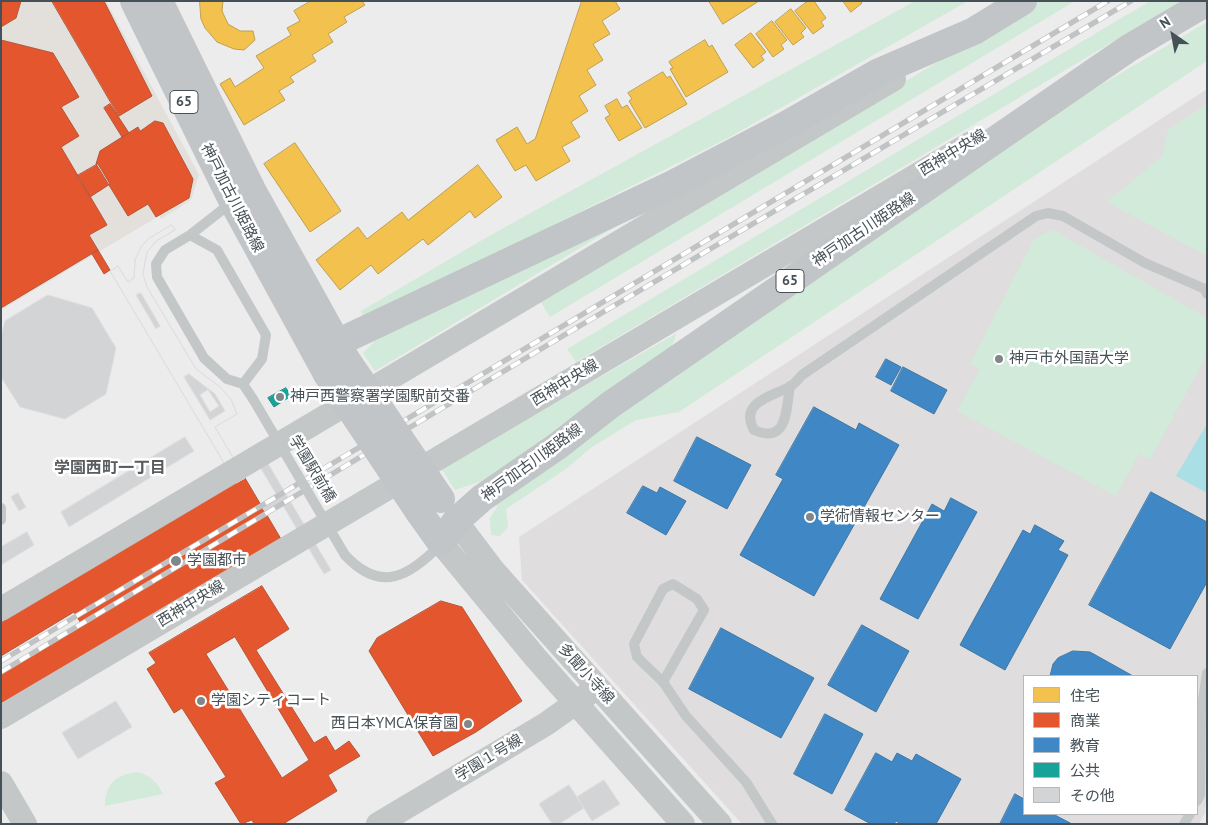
<!DOCTYPE html>
<meta charset="utf-8">
<style>
body{margin:0}
#map{position:relative;width:1208px;height:825px;overflow:hidden;background:#edecec;font-family:"PT Sans","Noto Sans JP",sans-serif}
canvas{display:block}
.frame{position:absolute;inset:0;border:2px solid #465157;pointer-events:none}
.legend{position:absolute;left:1023px;top:675px;width:175px;height:140px;box-sizing:border-box;background:#fff;border:1px solid #b5b9bc;margin:0;padding:6px 9px;list-style:none;font-size:15px;color:#465157}
.legend li{display:flex;align-items:center;gap:10px;height:25px}
.legend b{width:25px;border:1px solid #b5b9bc}
.north{position:absolute;left:1148px;top:10px;width:50px;height:50px;-webkit-text-stroke:4px #fff;paint-order:stroke;rotate:327deg;font-size:14px;font-weight:700;line-height:20px;text-align:center;color:#465157}
.north::after{content:'';display:block;margin:auto;width:18px;height:22px;background:#465157;clip-path:polygon(50% 0,100% 100%,50% 72%,0 100%)}
</style>
<div id="map">
<canvas width="1208" height="825"></canvas>
<div class="frame"></div>
<ul class="legend">
<li><b style="height:14px;background:#f2c14e"></b>住宅</li>
<li><b style="height:14px;background:#e4572e"></b>商業</li>
<li><b style="height:14px;background:#3f88c5"></b>教育</li>
<li><b style="height:14px;background:#17a398"></b>公共</li>
<li><b style="height:14px;background:#d3d4d5"></b>その他</li>
</ul>
<div class="north">N</div>
</div>
<script>
const g = document.querySelector('canvas').getContext('2d');
g.lineJoin = 'round';
function fillPath(path, color) { g.fillStyle = color; g.fill(path, 'evenodd'); }
function trace(path, color, width, dash) { g.strokeStyle = color; g.lineWidth = width; g.lineCap = dash ? 'butt' : 'round'; g.setLineDash(dash || []); g.stroke(path); }
function label(font, color, halo, rows, align = 'center') {
  g.font = font + ' "PT Sans","Noto Sans JP",sans-serif'; g.lineWidth = 5; g.setLineDash([]); g.textBaseline = 'middle'; g.strokeStyle = halo; g.fillStyle = color; for (const [text, x, y, turn = 0] of rows) {
    g.save(); g.translate(x, y); g.rotate((+turn || 0) * Math.PI / 180); g.textAlign = isNaN(turn) ? turn : align; if (halo) g.strokeText(text, 0, 0); g.fillText(text, 0, 0); g.restore();
  }
}
const commercial = new Path2D(`
 M1,1H106L199,175L191,200L161,219L159,216L1,310Z`);
const education = new Path2D(`
 M1207,89V786L1205,813L1199,824H742L522,580L519,537ZM1024,676H1197V814H1024Z`);
const green = new Path2D(`
 M915,1H968L728,138L365,319L361,311L489,236Z
 M1039,1H1075L550,317L540,301Z
 M1150,1H1181L576,362L567,349Z
 M1207,22V61L679,412L636,420L592,447L566,469L506,509L508,527L500,536L491,535L490,518L497,507L496,499L590,428L1035,124Z
 M1207,104V256L1107,202L1162,156L1168,130Z
 M620,224L375,371L363,353L375,341L371,335Z
 M1053,230L1207,318V354L1150,460L1139,454L1116,496L957,411L980,369L970,364L1034,239Z
 M677,333L669,353L488,479L455,490L441,468Z
 M138,772C151,776 157,782 163,794L105,806C105,784 117,774 138,772Z`);
const water = new Path2D(`
 M1207,424V493L1176,476Z`);
const homes = new Path2D(`
 M200,1H223L222,11L228,24L240,31H253L255,40L244,50L234,49L217,42L205,28L201,19Z
 M311,1H362L365,5L344,17L347,22L328,34L333,42L312,55L316,61L290,77L294,82L279,91L285,100L244,125L220,84L230,78L235,87L264,68L256,56L291,35L287,28L300,21L294,11Z
 M582,1H615L620,9L602,21L610,34L593,44L603,60L587,70L596,85L579,96L588,111L571,122L580,137L562,147L570,161L536,181L526,165L515,171L496,140L517,127L527,144L535,139Z
 M709,1H759L723,24Z
 M808,1H814L826,18L821,22L824,26L813,34L795,11Z
 M843,1H860L862,3L851,12Z
 M791,9L806,28L801,33L804,37L793,45L775,22Z
 M772,21L787,40L781,45L784,49L773,57L756,34Z
 M751,33L766,52L761,56L764,60L753,68L735,45Z
 M705,40L709,47L712,45L728,72L686,97L670,69L673,68L669,62Z
 M663,72L667,78L670,76L687,104L645,128L629,101L632,99L628,93Z
 M617,99L622,108L627,105L642,128L619,141L605,118L610,115L605,106Z
 M295,143L341,211L310,232L264,164Z
 M478,165L502,197L475,218L470,211L428,245L423,239L378,274L371,265L340,290L316,260L358,227L367,239L402,212L408,220Z`);
const shops = new Path2D(`
 M1,1H21L16,18L1,27Z
 M52,1H104L152,96L119,116Z
 M1,40L53,53L79,97L61,107L79,136L61,147L107,225L89,235L98,250L1,308Z
 M110,104L129,133L122,137L104,108Z
 M155,121L163,123L193,179L189,198L156,217L148,204L128,216L96,164L100,151L138,127L140,131Z
 M98,164L110,184L90,197L77,176Z
 M98,250L110,270L104,274L92,254Z
 M245,478L281,539L4,704L1,699V673L82,625L74,612L1,656V623Z
 M262,586L289,629L256,650L314,743L326,736L335,751L349,741L360,756L328,775L337,791L283,824H254L252,820L241,824L215,783L226,777L182,708L174,713L147,669L156,663L149,653ZM235,637L309,760L282,778L206,654Z
 M441,601L462,607L522,701L476,732L433,756L369,651L377,638Z`);
const schools = new Path2D(`
 M886,359L901,367L891,385L876,377Z
 M903,367L947,390L934,414L891,391Z
 M814,407L856,430L859,423L899,445L814,596L740,555L783,479L776,475Z
 M697,437L751,465L727,509L674,481Z
 M643,486L657,493L660,487L686,501L666,535L627,513Z
 M1151,492L1207,522V582L1170,649L1089,605Z
 M951,498L977,512L918,619L880,599L932,504L944,511Z
 M1035,525L1064,541L1058,550L1068,555L1005,670L960,645L1023,530L1030,534Z
 M862,625L909,651L876,712L828,685Z
 M721,628L814,678L781,738L689,689Z
 M1073,651L1090,652L1133,676H1050L1053,664L1058,658Z
 M825,714L863,734L832,794L794,774Z
 M876,753L892,762L897,753L912,761L916,754L961,779L936,824H901L896,821L894,824H871L845,810Z
 M1015,794L1024,799V814H1053L1072,824H1000Z`);
const public = new Path2D(`
 M286,388L291,396L274,407L268,398Z`);
const building = new Path2D(`
 M172,225L175,230L156,241L147,252L143,274L147,287L196,369L220,387L231,399L237,414L215,427L245,478L236,483L110,271L118,266L128,282L134,278L135,260L141,247L148,239ZM141,293L160,326L156,329L136,295ZM189,374L215,394L225,411L210,420L184,377Z
 M172,225L175,230L156,241L147,252L143,274L147,287L196,369L220,387L231,399L237,414L215,427L245,478L236,483L110,271L118,266L128,282L134,278L135,260L141,247L148,239Z
 M48,295L92,308L116,348L106,394L65,419L20,407L1,377V337L5,321Z
 M208,390L219,406L210,412L200,395Z
 M185,437L194,451L69,527L61,512Z
 M257,445L331,570L324,574L282,504L266,513L260,504L276,494L250,450Z
 M18,493L26,507L19,511L11,497Z
 M27,532L34,545L1,565V547Z
 M116,701L132,727L78,759L62,733Z
 M604,780L620,804L592,821L577,797Z
 M569,785L584,808L559,824H552L539,804Z`);
const service = new Path2D(`
 M231,203L190,235L165,250L156,264L157,277L204,358L227,379L243,384L253,399
 M190,235L217,250L266,335L262,359L243,384
 M790,386C786,409 788,445 754,430C738,401 775,396 791,386C795,383 799,378 802,375L1036,216L1048,213L1063,216L1145,263L1205,289L1207,294
 M1,508V520
 M345,555C381,594 410,576 441,544
 M663,682L704,610L697,599L673,584L663,589L634,644L637,657L663,682L686,716L746,782L772,824
 M1197,801L1200,795L1201,714L1207,673
 M1184,824L1190,814`);
const tertiary = new Path2D(`
 M456,521L493,570L720,824
 M441,543L535,657L683,824
 M1,609L894,79
 M1,717L971,143
 M1,783L25,824
 M378,824L546,724L588,694`);
const primary = new Path2D(`
 M134,1L233,202L327,374
 M159,1L252,190L346,359
 M337,343L671,185L786,125L879,72L974,31L1023,1
 M419,512L441,543L456,521L482,498L559,445L610,405L1129,48L1207,2`);
const rail = new Path2D(`
 M1,661L1108,1
 M1,672L566,334L1131,1`);
const serviceBridge = new Path2D(`
 M253,399L345,555`);
const primaryBridge = new Path2D(`
 M348,362L441,499
 M327,374L419,512`);
const markers = [
 [999,359,5,"#80878b"],
 [280,397,5,"#80878b"],
 [810,517,5,"#80878b"],
 [176,561,6,"#80878b"],
 [201,701,5,"#80878b"],
 [468,724,5,"#80878b"]
];
const shields = [
 [184,102,28],
 [790,281,28]
];
const shieldNames = [
 ["65",184,102],
 ["65",790,281]
];
const streetNames = [
 ["西神中央線",953,153,-31],
 ["神戸加古川姫路線",232,198,63],
 ["神戸加古川姫路線",864,230,-34],
 ["西神中央線",565,383,-31],
 ["神戸加古川姫路線",532,463,-36],
 ["学園駅前橋",312,469,59],
 ["西神中央線",191,604,-31],
 ["多聞小寺線",586,674,48],
 ["学園１号線",489,758,-31]
];
const poiNames = [
 ["神戸市外国語大学",1009,359],
 ["神戸西警察署学園駅前交番",290,397],
 ["学術情報センター",820,517],
 ["学園都市",187,561],
 ["学園シティコート",211,701],
 ["西日本YMCA保育園",458,724,"right"]
];
const neighbourhoodNames = [
 ["学園西町一丁目",110,468]
];
fillPath(commercial, '#e3dfda');
fillPath(education, '#dfddde');
fillPath(green, '#d2ead9');
fillPath(water, '#aadfe5');
fillPath(homes, '#f2c14e');
trace(homes, '#be9f51', 1);
fillPath(shops, '#e4572e');
trace(shops, '#b5553a', 1);
fillPath(schools, '#3f88c5');
trace(schools, '#4178a4', 1);
fillPath(public, '#17a398');
trace(public, '#258a84', 1);
fillPath(building, '#d3d4d5');
trace(building, '#dededf', 1);
trace(service, '#c4c7c8', 10);
trace(tertiary, '#c4c7c8', 24);
trace(primary, '#c2c5c7', 28);
trace(rail, '#c0c2c3', 5.5);
trace(rail, '#fff', 4, [11]);
trace(serviceBridge, '#c4c7c8', 10);
trace(primaryBridge, '#c2c5c7', 28);
for (const [x, y, r, color] of markers) { const dot = new Path2D(); dot.arc(x, y, r, 0, 2 * Math.PI); g.fillStyle = color; g.fill(dot); trace(dot, '#fff', 2); }
for (const [x, y, w] of shields) { const box = new Path2D(); box.roundRect(x - w / 2, y - 11.5, w, 23, 4); g.fillStyle = '#fff'; g.fill(box); trace(box, '#465157', 1); }
label('bold 14px', '#465157', null, shieldNames);
label('15px', '#465157', '#fff', streetNames);
label('15px', '#465157', '#fff', poiNames, 'left');
label('bold 16px', '#595d60', '#fff', neighbourhoodNames);
</script>
